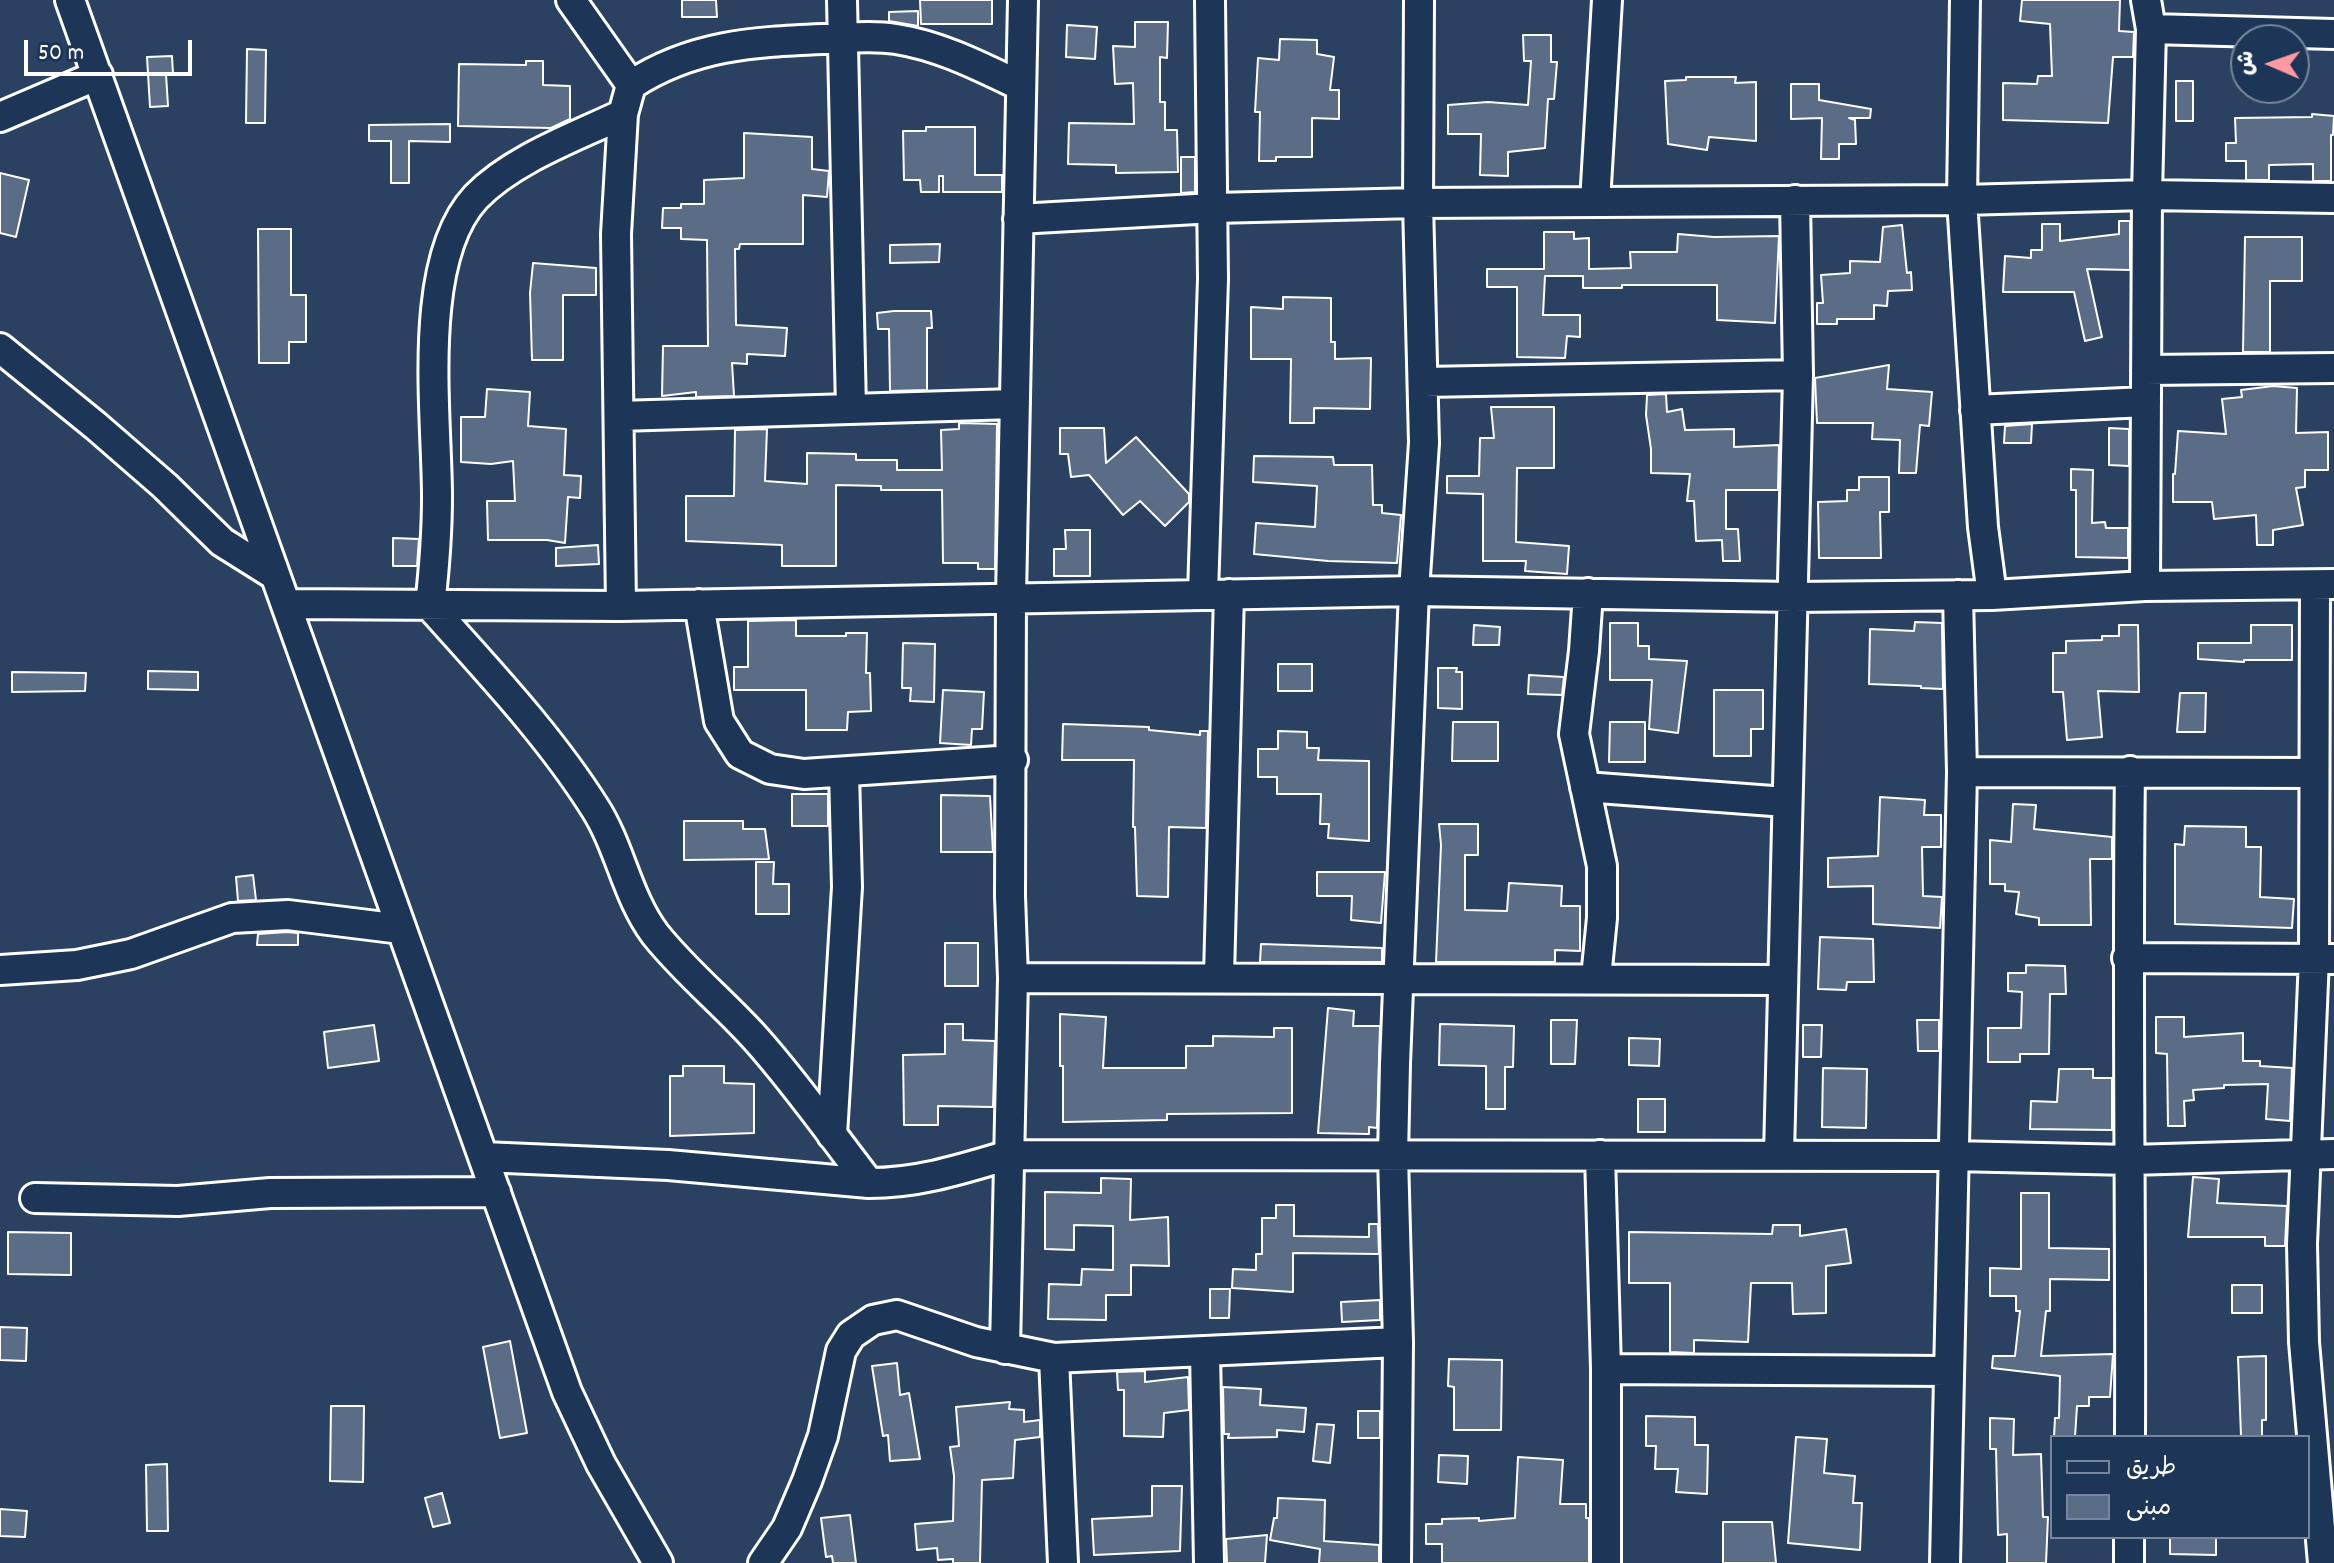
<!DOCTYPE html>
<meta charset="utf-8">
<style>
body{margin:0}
#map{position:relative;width:2334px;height:1563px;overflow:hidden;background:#2a4161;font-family:Dekko,"Playpen Sans Arabic",sans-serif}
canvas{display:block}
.legend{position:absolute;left:2050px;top:1435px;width:260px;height:104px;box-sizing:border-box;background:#1d3557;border:2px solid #77869a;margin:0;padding:10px 14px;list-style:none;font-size:24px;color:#fff}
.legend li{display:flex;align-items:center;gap:16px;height:40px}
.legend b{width:40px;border:2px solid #77869a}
.north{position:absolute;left:2230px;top:24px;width:80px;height:80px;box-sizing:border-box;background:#1d3557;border:2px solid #77869a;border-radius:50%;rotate:272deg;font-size:22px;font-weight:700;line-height:32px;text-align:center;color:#fff}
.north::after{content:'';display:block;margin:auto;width:28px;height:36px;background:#ff9aa2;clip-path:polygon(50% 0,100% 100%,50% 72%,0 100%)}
.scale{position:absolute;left:24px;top:40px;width:168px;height:36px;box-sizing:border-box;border:4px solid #fff;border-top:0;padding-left:10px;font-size:24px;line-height:28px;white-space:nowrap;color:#fff;-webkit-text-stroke:6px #1d3557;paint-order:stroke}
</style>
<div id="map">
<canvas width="2334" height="1563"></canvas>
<ul class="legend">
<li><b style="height:10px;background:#1d3557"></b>طريق</li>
<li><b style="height:22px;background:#5b6c86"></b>مبنى</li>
</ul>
<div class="north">ش</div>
<div class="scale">50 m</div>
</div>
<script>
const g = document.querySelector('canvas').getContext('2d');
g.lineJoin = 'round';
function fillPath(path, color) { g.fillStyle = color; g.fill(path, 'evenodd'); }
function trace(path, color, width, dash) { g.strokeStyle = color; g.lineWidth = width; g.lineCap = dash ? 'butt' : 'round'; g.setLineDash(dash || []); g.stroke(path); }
const building = new Path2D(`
 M682,0H716L717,17H682Z
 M920,0H992V24H921Z
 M2022,0H2120L2119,31L2134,32L2133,57H2113L2108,123L2003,120V83L2037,84L2038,76H2052L2050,24L2020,21Z
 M918,11V26L889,21V12Z
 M1135,22H1168L1167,58L1160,57V102H1165V130H1177L1178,172L1116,173V165L1068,164L1069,123L1134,124L1133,83L1115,84L1113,46L1135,47Z
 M1067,25L1097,27L1095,59L1066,57Z
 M1523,35H1551V62H1557L1554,99H1548L1545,148L1508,152V176L1480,175L1481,134H1448V105L1488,102L1528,105L1531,61H1524Z
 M1280,39L1317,40V54L1334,57L1330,90H1339V119L1312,118V157H1276V161H1259L1260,112H1255L1258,58L1279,60Z
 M247,49L266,50L265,123H246Z
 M172,56L173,74H166L168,106L150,107L147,57Z
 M526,61H543V85L570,86V119L551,128L458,126L459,64L526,65Z
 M1686,77H1736L1735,83L1756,82V141L1709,137L1707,150L1668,144L1665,81L1686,80Z
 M2176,81H2193V121H2176Z
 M1791,84H1819V100L1871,109L1870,118H1849L1855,120L1856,144H1839V159H1821L1822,118L1791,119Z
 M2312,114L2334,116L2333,135H2331V181H2313V164L2269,165V180H2246V161H2226V143H2236L2235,118L2312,117Z
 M450,124V142L409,141V183H391V141H369V125Z
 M926,127H975V175H1002V192H943V176H939V192H921L920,180H904L903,131H926Z
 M744,133L812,137V169L829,171L827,197L803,195V244H740L739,249H735L736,325L787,328L785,356L747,354V364L732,363L734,396L696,397V392L662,396L663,346H708L707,240L681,239V228H662L663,208H681V204H704V180L744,178Z
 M1181,157H1195V192L1181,193Z
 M0,173L29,180L16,237L0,233Z
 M2119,221H2130V270L2087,269L2102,337L2085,341L2074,292H2003L2005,256L2031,258V250H2042V224H2060V241L2119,234Z
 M1902,225L1907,273L1911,272L1912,290L1888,291L1887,306L1874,305V319H1837V324H1817V303H1823L1821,275L1850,273V261L1880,262L1883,227Z
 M258,229H291V295H306V342H289V363H259Z
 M1544,232H1574V239L1589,238V269L1631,268L1630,252H1677L1678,234L1714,237L1779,236L1775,323L1717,320V285H1622V288H1583V276H1545L1543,315H1580V337L1567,336L1565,358L1517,357V287H1487V269H1544Z
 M2245,237H2302V281H2270V352H2243Z
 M940,244L939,262L890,263V245Z
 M533,263L596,268V295H563V360H532L530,293Z
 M1283,297L1331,298V342H1335V359L1371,358L1370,409L1314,408V423H1290L1291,359H1251V307L1283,309Z
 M894,311H931L932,328H927V390L890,391L889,329H878L877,313Z
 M1889,365L1887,389L1932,392L1929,426L1920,425L1916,473H1899L1900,440L1872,439L1873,423H1817L1815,378Z
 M2273,386L2297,388L2296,433L2328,432V470H2305V487L2296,488L2303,525L2273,530V545H2257L2256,515L2214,519L2212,502H2173V474H2175L2178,431L2226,434L2222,399L2242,397L2241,390Z
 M487,389L530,392L528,426L566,429L564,475L581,476L580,498L568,497L565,543L547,540H488L487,501H515L513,461L491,464L461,462V417H485Z
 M1666,394L1667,412L1682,409L1685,430L1734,429V447L1779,445L1778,490H1726V529H1738L1740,561H1723L1722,540L1696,541L1694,501H1687L1690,474L1651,473V449L1646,415L1647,395Z
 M1491,407H1554V468H1517L1516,542L1569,546L1567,574L1525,571L1526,561H1483V494L1447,493V476H1479L1480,438H1494Z
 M959,423L997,424L995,569H978V563H943L942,490H881V486L836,485V566H782V545L686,541V496H734L735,430L767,429L765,481L807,484V453L856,454V460H897V470H942L941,430L959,429Z
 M2032,424L2031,443H2004L2005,426Z
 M1060,428H1104L1106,463L1136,437L1189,494V502L1165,526L1140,501L1123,515L1089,475L1071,477L1068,454H1060Z
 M2109,428L2129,429V466L2109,465Z
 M1254,456L1333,457L1334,465H1372L1373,505H1382V513L1401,515L1397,563L1328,561L1254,554L1256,523L1315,527L1317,486L1253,482Z
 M2071,469L2093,470L2092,523L2105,522L2106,528H2128V558L2076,557V490H2071Z
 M1859,477H1889V512H1880L1881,558H1819L1818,502L1847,501V490H1859Z
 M1065,530H1090V576H1054V549H1066Z
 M393,538L419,539L417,566H393Z
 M598,545L599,564L556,566V548Z
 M796,620V636H846V633H867L866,673H870L871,711L848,712L847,730H806V690H734V667H748V621Z
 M1915,622L1942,623L1943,689L1921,688V686L1869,684L1870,629L1914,631Z
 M1610,623H1638V646H1649V659L1687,661L1678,733L1649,729L1652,680H1610Z
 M1474,625L1500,627L1499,645H1473Z
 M2119,625H2138L2139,692L2098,691L2102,737L2067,740L2063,692H2053V653H2066V641L2102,640V636H2119Z
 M2251,625H2292V660H2244V662L2198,659V643H2251Z
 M903,643L935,644L934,702L910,701L911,688H902Z
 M1278,664H1312V691H1278Z
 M1438,668H1457L1456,672H1462V709L1438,708Z
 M148,671L198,672V690L148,689Z
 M12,672L86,673L85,691L12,692Z
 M1529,675L1564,677L1562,695L1528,694Z
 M943,690L984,692L982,729H972L971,745L940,743Z
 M1714,690H1763V729H1751V756H1714Z
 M2180,693H2206L2205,732H2177Z
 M1453,722H1498V761H1452Z
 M1610,722H1645V762H1609Z
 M1063,724L1149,727V730L1200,735V731H1208L1206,828L1169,827L1168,897L1137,896L1135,827H1133L1134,760H1062Z
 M1278,731L1307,732V748H1319L1318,760L1369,761V841L1328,838L1329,824H1320L1321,794H1277V777H1258V749H1278Z
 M792,794H828V826H792Z
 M941,795L990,796L993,852H941Z
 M1880,797L1925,800L1924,815H1941V847H1922L1923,896L1942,897L1940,928L1873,924V886L1828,887V858L1878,856Z
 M2013,804L2036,805L2034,829L2112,837V859H2090L2091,925H2039V918L2016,914L2019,892L2005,891V884H1990V840L2011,842Z
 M684,821H743V829H765L769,859L684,860Z
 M1439,824H1478V855H1465V910L1507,911L1509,883L1562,886L1561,906H1580V951L1555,950V962H1436L1441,845Z
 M2185,826L2246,827V847H2261L2260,897L2294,899L2292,928L2175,924V844L2184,845Z
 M756,862H774L773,884H789V914H756Z
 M1317,872H1385L1381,923L1351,920L1352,896H1317Z
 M253,875L256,900L238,901L236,877Z
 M287,932L298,933V945H257L258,934Z
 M1820,937L1873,939L1874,982H1847L1846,990L1818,989Z
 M945,943H978V986H945Z
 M1261,944L1382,948V962H1260Z
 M2026,965L2065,966L2066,994H2050L2049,1054H2020V1062H1988V1028H2021L2022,992L2008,991V973H2026Z
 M1328,1008L1354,1011L1353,1026H1380L1377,1128L1369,1127V1134L1318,1133Z
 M1060,1014L1106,1017L1103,1068H1186V1046H1213V1036L1274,1037V1028H1292V1113L1167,1114V1120L1063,1122V1066H1060Z
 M2156,1017H2184V1037L2243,1033V1061H2260V1066L2292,1068L2290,1121L2266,1119L2268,1084L2224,1085V1088L2193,1090L2194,1100L2184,1101L2185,1126H2168L2167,1054L2156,1053Z
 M1551,1020H1577L1575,1064H1551Z
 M1917,1020H1939V1051H1918Z
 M945,1024H963V1040L995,1041L993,1107L938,1106V1125H904L903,1055L945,1054Z
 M1440,1024L1514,1026L1513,1067H1505V1109H1486V1066L1439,1065Z
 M374,1025L379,1061L328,1068L324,1032Z
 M1803,1025H1822L1821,1057H1803Z
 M1629,1038L1660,1039L1659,1066L1629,1065Z
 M683,1066H724V1083L754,1084V1133L670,1136V1076H683Z
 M1823,1068L1867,1069L1866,1128L1822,1127Z
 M2059,1069H2093V1078H2112V1130L2030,1129L2031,1101L2057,1102Z
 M1638,1099H1665V1132H1638Z
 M2193,1177L2219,1179L2217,1203L2287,1206L2285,1246H2265V1237H2188Z
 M1101,1178L1131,1179L1130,1220L1168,1217L1169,1266L1131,1265V1295H1106V1320L1048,1319L1049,1284L1081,1285L1082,1269L1113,1270V1226L1074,1225V1250L1045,1249V1192L1101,1193Z
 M2021,1193H2049V1248L2109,1249V1280L2050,1279V1311H2046L2041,1356L2113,1354L2110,1397H2089V1406H2077L2075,1437H2054L2055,1418H2059L2060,1376L1992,1368L1993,1356H2015L2020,1311H2016V1296H1990V1268L2021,1269Z
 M1276,1205H1294V1236L1369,1237V1224H1378L1379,1254L1293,1253V1292L1232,1288L1233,1269L1256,1270V1254H1262V1218H1276Z
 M1773,1225H1800V1236L1846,1229L1851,1263L1826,1266V1313L1793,1314L1792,1283H1751L1748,1342L1694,1340V1353L1670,1352V1283H1629V1232L1772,1234Z
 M8,1232L71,1233V1275L8,1274Z
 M2232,1285H2262V1313H2232Z
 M1210,1289H1230L1229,1318H1210Z
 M1380,1300V1320L1342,1322L1341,1302Z
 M0,1327L27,1328L26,1361L0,1360Z
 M510,1341L527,1433L500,1438L483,1347Z
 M2266,1356V1420H2262V1437L2241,1436L2238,1357Z
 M1449,1359L1502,1360L1501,1430H1454V1387L1448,1386Z
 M897,1363L900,1395L909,1393L920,1459L890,1461L888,1435L883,1436L872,1366Z
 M1145,1371V1382L1188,1377L1189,1410L1164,1413L1163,1437L1124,1436V1390H1118L1117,1372Z
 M1223,1387L1261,1389L1260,1405L1306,1408L1304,1432L1277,1430V1437L1228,1438L1229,1434H1224Z
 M1010,1402L1009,1409L1024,1410V1422L1040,1420V1437L1015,1440L1013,1478L982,1480L980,1563H953V1559L938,1560L937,1548L917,1550L915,1524L953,1521L954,1476L950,1447L959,1446L956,1407Z
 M331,1406H364L363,1482L330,1481Z
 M1358,1411H1380V1438H1358Z
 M1646,1416L1695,1417V1445H1708L1707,1494L1676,1492L1678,1469H1655L1656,1446H1646Z
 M1990,1418L2014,1419L2013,1455L2041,1454L2043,1517H2048L2046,1563H2007V1534L1998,1535L1996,1449H1990Z
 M1317,1424L1334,1425L1330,1463L1313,1461Z
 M1796,1437L1827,1439L1824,1473L1855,1476L1853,1503H1862L1860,1550L1788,1543Z
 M1439,1455L1468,1456L1467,1484L1438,1482Z
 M1518,1457L1563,1460L1560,1504H1586V1518H1589V1563H1442V1544H1426V1524H1442V1519L1479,1518V1521L1515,1518Z
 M167,1464L168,1531H147L146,1465Z
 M1152,1486H1182L1180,1551L1094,1555L1092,1519L1152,1516Z
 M442,1493L450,1523L433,1527L425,1498Z
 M1278,1498L1325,1500L1324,1541L1379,1545V1563H1319L1320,1549L1270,1540L1274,1518H1277Z
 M0,1509L27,1511L25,1537L0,1536Z
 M850,1515L856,1563H833L832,1556L826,1557L821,1518Z
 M1723,1522H1772L1776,1563H1723Z
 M1267,1535L1265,1563H1227L1226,1539Z
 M2170,1537H2216V1555L2170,1554Z`);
const minor = new Path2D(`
 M70,0L567,1392L601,1464L658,1563
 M571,0L631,85
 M842,0L851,409
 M1965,0L1962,200L1983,527L1992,595
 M2151,29L2334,34
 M623,114C575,137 513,159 476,197C416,261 437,415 437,497C437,534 434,570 430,606C488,671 549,735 595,808C620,847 627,897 655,934C686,973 724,1003 757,1040C797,1085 832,1135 869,1183
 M0,117L98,75
 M1595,202L1607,0
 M1018,219L1214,208L1418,203L1962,200L2147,195L2334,198
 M0,348L96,426L165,486L222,542L273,574
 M2146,370L2334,368
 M1424,382L1798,375
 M1975,410L2146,402
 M619,416L1015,404
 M2315,585L2314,958L2302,1244L2304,1342L2323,1563
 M2145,586L2147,195L2151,29L2146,0
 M1588,593L1584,651L1574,734L1602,866V918L1596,978
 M1203,594L1213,279L1210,0
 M287,604L621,606L1414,591L1793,597L1992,595L2145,586L2334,584
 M699,604L719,721L740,754L770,769L804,774L1013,760
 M621,606L616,234L623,114L631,85C692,45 753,42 823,39C847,38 873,35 896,39C941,46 981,67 1021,86
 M2130,771C2127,993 2131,1215 2130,1437
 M1962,772L2314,773
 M1585,787L1786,802
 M2127,958L2334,959
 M0,970L77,965L131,954L232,918L288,915L401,929
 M1219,976L1229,594
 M1013,978L1781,980
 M832,1135L847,887L844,772
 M1600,1155L1606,1369V1563
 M1779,1155L1798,375L1795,200
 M483,1157L668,1165L869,1183C919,1183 962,1169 1009,1155L1953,1156L2131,1160L2334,1154
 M35,1198L178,1201L270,1193L496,1192
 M1005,1349L1013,978L1010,896L1011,597L1023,0
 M1205,1351L1209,1563
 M1054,1358L1063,1563
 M1606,1369L1949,1371
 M763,1563L787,1528L807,1481L823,1436L841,1351L851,1335L873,1320L897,1315L976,1342L1054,1358L1398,1342
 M1396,1563L1398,1342L1393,1156L1395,1064L1414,591L1424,443L1418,203L1419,0
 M1945,1563L1962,772L1958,595
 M2129,1563V1537`);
fillPath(building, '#5b6c86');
trace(building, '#fff', 2);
trace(minor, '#fff', 34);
trace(minor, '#1d3557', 28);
</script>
